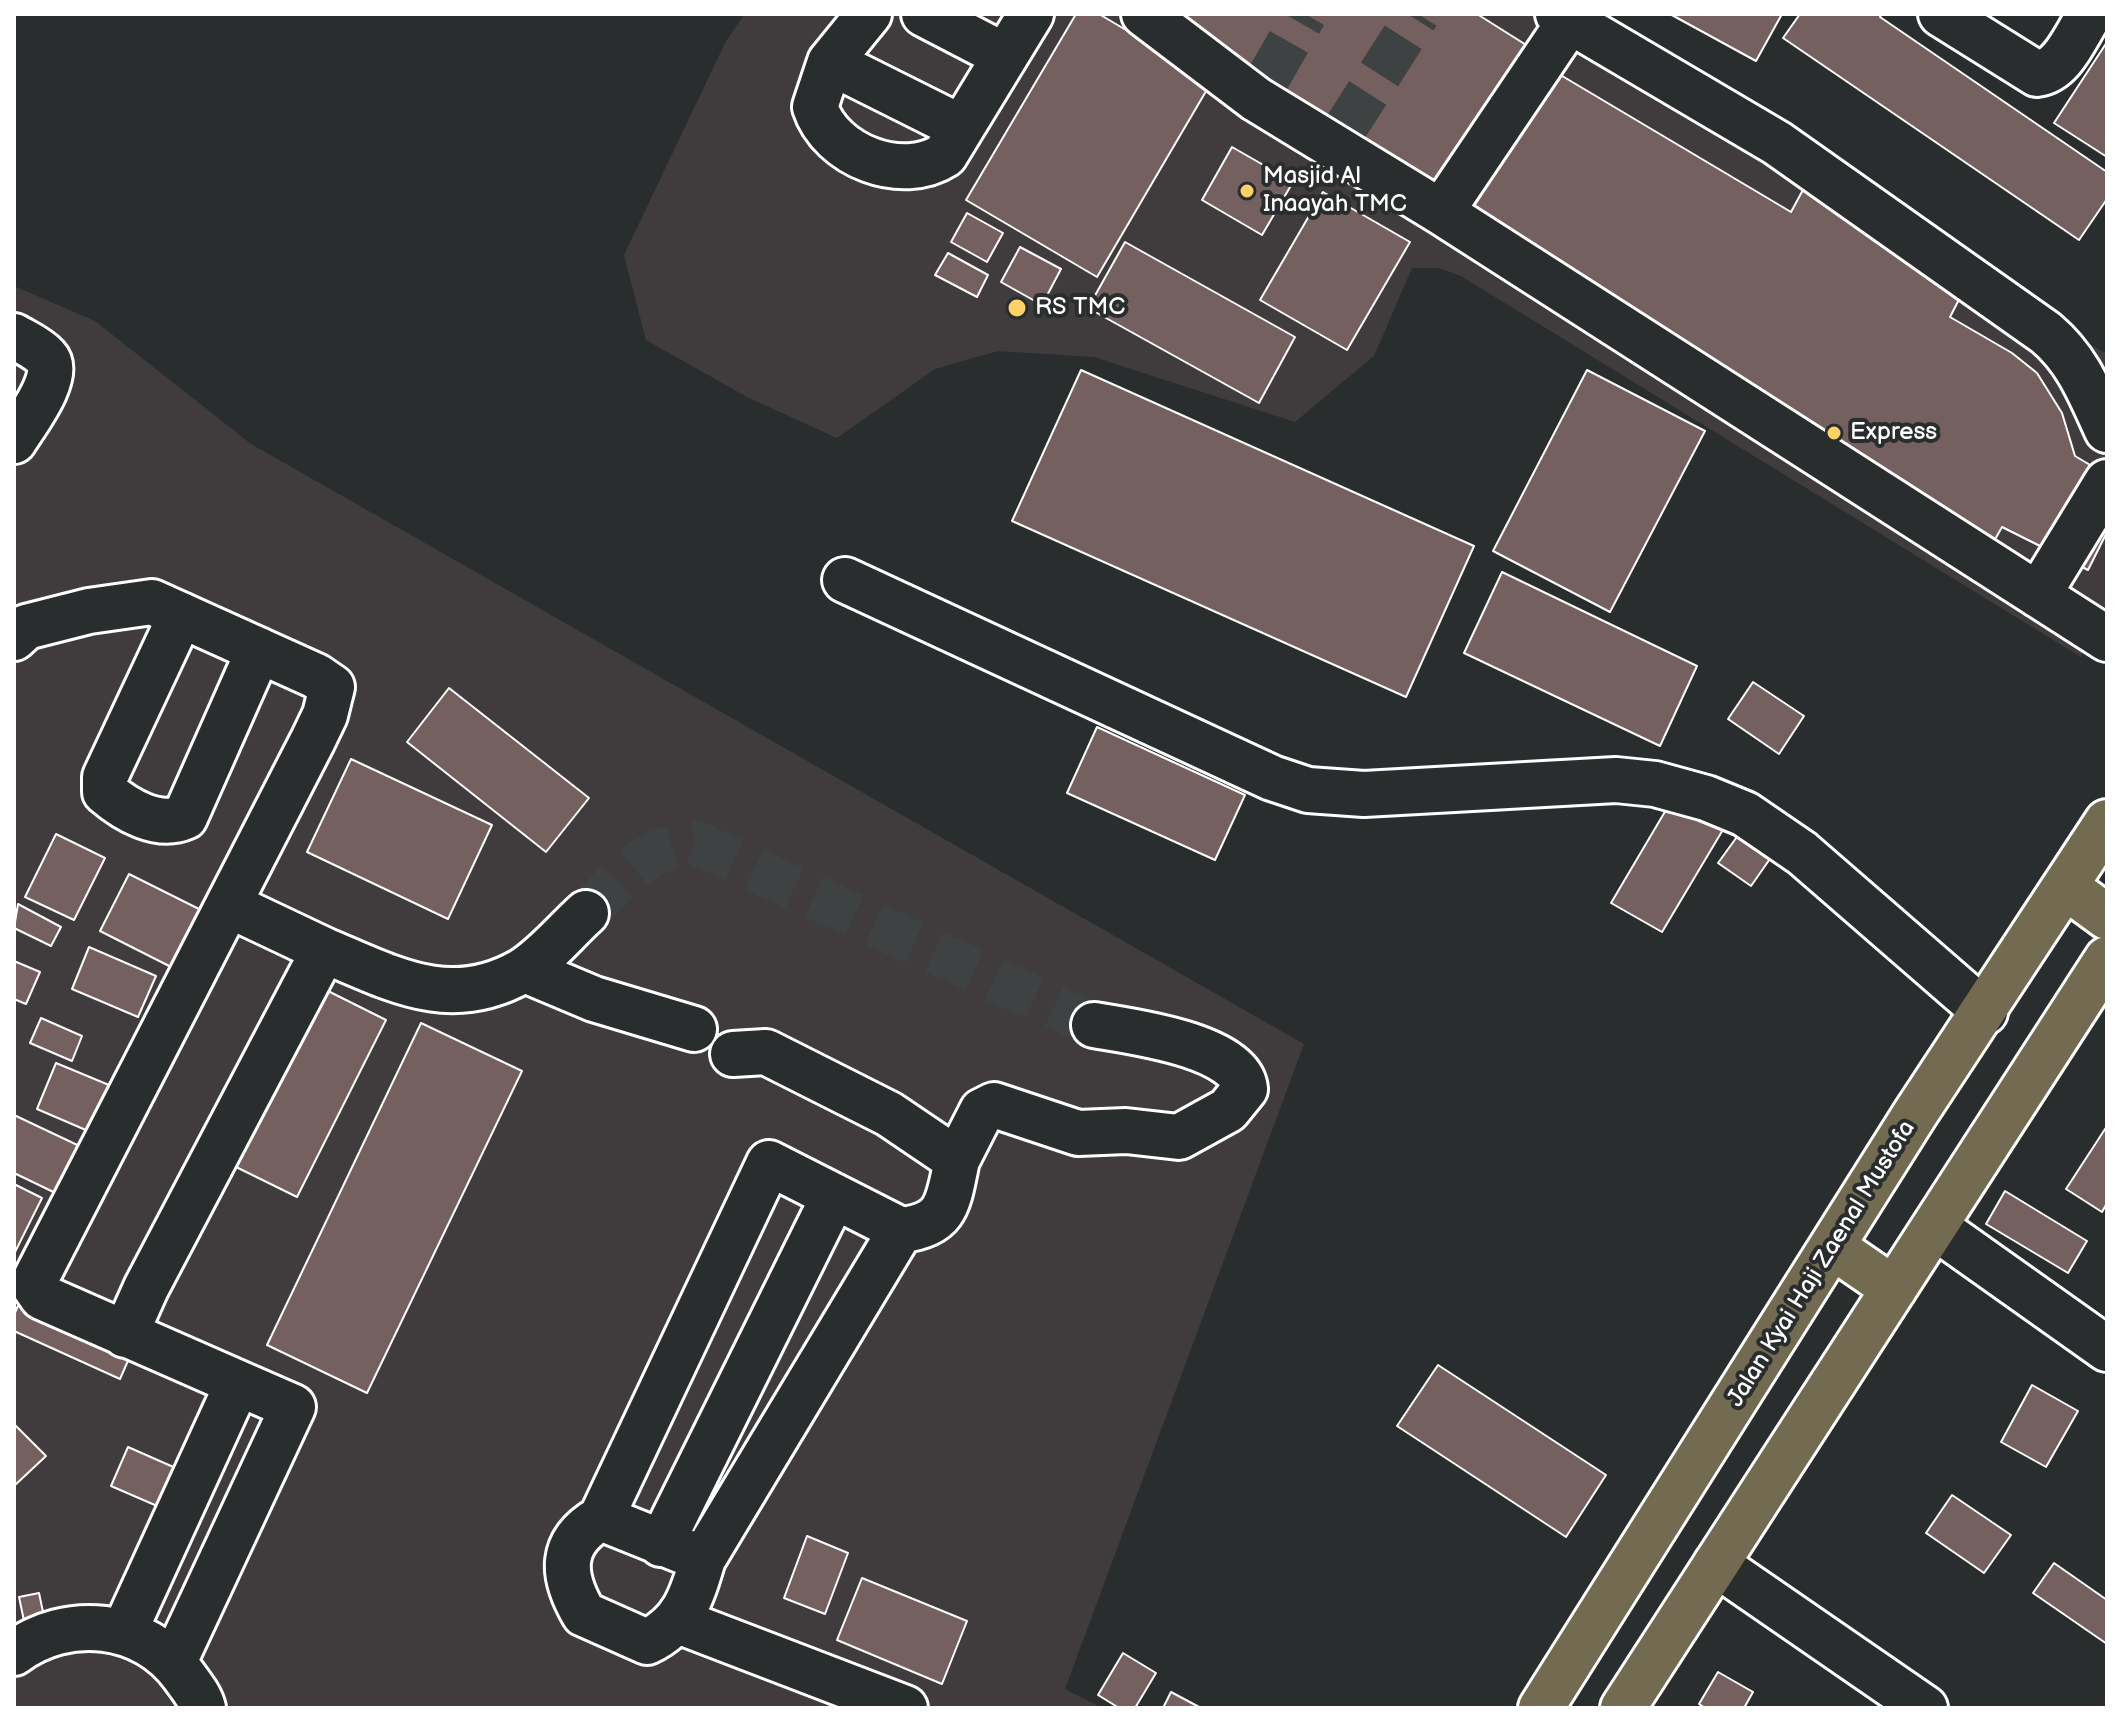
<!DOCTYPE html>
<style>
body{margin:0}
#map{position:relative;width:2121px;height:1722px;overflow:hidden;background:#2a2d2e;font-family:"Balsamiq Sans",sans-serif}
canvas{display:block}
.frame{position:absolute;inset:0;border:16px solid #fff;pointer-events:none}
</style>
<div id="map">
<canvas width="2121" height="1722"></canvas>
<div class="frame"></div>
</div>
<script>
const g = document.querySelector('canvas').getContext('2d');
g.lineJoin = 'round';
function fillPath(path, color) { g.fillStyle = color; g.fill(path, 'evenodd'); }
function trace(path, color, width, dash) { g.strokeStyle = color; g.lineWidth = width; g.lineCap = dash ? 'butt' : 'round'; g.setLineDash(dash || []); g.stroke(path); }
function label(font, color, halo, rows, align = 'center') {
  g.font = font + ' "Balsamiq Sans",sans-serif'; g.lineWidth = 8; g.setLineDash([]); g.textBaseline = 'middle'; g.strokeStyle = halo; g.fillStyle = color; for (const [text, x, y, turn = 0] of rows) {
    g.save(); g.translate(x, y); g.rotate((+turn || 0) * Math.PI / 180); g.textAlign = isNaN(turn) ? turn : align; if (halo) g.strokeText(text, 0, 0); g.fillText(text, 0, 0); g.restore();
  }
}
const built = new Path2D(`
 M745,14H1548L1733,146L2107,354V605L2081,657L1461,276L1439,268H1412L1374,356L1295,422L1094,357L998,351L935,369L837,438L747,397L646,340L624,255L726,41Z
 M14,286L95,321L251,444L1304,1044L1065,1689L1102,1708H14Z`);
const building = new Path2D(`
 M1076,14H1099L1212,81L1097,277L966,200Z
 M1181,14H1477L1531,48L1442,189L1176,22Z
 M1670,14H1782L1756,61Z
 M1800,14H1882L1880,17L2107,172V199L2079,240L1783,38Z
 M2107,42V157L2054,123Z
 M1547,67L1791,212L1804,188L1966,286L1950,317L2012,353L2037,373L2062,413L2075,456L2107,475V532L2088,570L2002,527L1993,543L1449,207Z
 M1232,147L1293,182L1262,235L1202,200Z
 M1323,192L1410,242L1347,350L1260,300Z
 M967,213L1003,233L987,262L951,242Z
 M1125,242L1295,337L1259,403L1088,308Z
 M1020,247L1061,269L1042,305L1001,282Z
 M948,253L988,275L977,297L935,275Z
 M1081,370L1474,546L1406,697L1012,521Z
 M1587,370L1705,431L1610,612L1493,551Z
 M1502,572L1697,666L1660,746L1464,653Z
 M1753,682L1804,716L1779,754L1728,719Z
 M449,688L589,798L546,852L407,742Z
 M1097,727L1245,795L1215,860L1067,793Z
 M351,759L492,825L448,919L307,852Z
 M1676,793L1727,823L1662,932L1611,903Z
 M1747,823L1779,846L1751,886L1718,863Z
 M56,834L105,858L74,920L25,897Z
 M129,874L213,916L183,973L100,931Z
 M18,904L61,927L51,946L14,928Z
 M89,947L156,976L138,1017L72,989Z
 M14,961L40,972L26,1004L14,999Z
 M320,987L386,1020L297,1197L230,1164Z
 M41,1018L82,1036L72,1061L30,1043Z
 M421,1023L522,1071L367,1393L267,1345Z
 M56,1063L121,1090L102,1137L37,1109Z
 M14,1115L90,1151L68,1199L14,1173Z
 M2107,1126V1203L2102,1212L2066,1189Z
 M14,1184L42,1198L14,1254Z
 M2005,1191L2087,1241L2068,1273L1986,1224Z
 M22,1296L134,1347L120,1379L14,1331V1315Z
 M1438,1365L1606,1475L1566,1537L1397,1426Z
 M2032,1385L2078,1411L2046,1467L2001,1442Z
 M14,1424L46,1456L14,1486Z
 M128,1447L187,1473L171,1512L111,1486Z
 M1952,1495L2011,1535L1984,1573L1926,1533Z
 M807,1536L848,1553L825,1614L784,1598Z
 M2054,1563L2107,1600V1644L2033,1593Z
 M862,1578L967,1621L942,1684L837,1640Z
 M39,1593L47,1631L27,1635L19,1597Z
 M1123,1653L1156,1673L1135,1708H1119L1098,1695Z
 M1718,1672L1753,1692L1744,1708H1705L1699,1704Z
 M1171,1692L1201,1708H1163Z`);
const minorTunnel = new Path2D(`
 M1267,80L1305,14
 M1344,130L1418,14
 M586,913C624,877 641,848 696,843L1094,1025`);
const minor = new Path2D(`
 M869,14L830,62L815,107C831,156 902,183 945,155L1031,14
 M924,14L1005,56
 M1144,14L1256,99L1441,212L2107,639
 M1558,14L1777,143L2046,333C2078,360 2090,393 2107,430
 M1941,14L2037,74C2063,71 2076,35 2090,14
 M830,62L960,127
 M1441,212L1569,22
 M14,336C24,342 38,348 46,357C63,375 25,423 14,441
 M845,580L1272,778L1308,790L1364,794L1616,780L1655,784L1706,798L1745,814L1802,853L1985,1012
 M2038,595L2107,482
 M181,615L105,777V792C126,810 158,829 185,817L259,650
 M14,638L26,627L89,611L152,602L316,676L332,687L325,715L313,740L33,1284L42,1297L238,1383L124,1632
 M324,950C393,979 450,1012 522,971C545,957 566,931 586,913
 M525,970L594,999L694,1029
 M957,1160L982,1111L994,1105L1078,1133L1126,1131L1179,1137L1228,1110L1245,1089C1241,1045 1129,1031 1094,1025
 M1935,1227L2107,1349
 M125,1335L146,1288L324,950L229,905
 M601,1518L769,1163L901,1230C949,1225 948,1201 957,1160L889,1114L766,1052L733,1054
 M661,1544L834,1196
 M703,1559C692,1596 684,1624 647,1642L584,1614C561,1575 559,1542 601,1518L703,1559L901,1230
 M1716,1564L1925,1708
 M678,1621L905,1708
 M14,1653C67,1613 145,1621 184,1676C191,1686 200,1696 203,1708
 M174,1662L293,1407L238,1383`);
const major = new Path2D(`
 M2066,887L2107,917
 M1833,1247L1894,1289
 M1541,1708L1915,1114L2107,822
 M1623,1708L2107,959`);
const markers = [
 [1247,191,8,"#ffd166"],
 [1017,308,10,"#ffd166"],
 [1834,433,8,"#ffd166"]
];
const poiNames = [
 ["Masjid Al",1263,177],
 ["Inaayah TMC",1263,205],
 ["RS TMC",1035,308],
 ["Express",1850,433]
];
const streetNames = [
 ["Jalan Kyai Haji Zaenal Mustofa",1822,1264,-58]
];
fillPath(built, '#403c3d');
fillPath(building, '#74605f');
trace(building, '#fff', 2);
trace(minorTunnel, '#3f4243', 44, [44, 22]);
trace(minor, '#fff', 50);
trace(major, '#fff', 50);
trace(minor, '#2a2d2e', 44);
trace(major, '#726b52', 44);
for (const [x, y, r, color] of markers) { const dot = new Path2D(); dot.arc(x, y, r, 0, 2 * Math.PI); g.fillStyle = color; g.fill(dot); trace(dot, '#2a2d2e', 3); }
label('24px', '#fff', '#2a2d2e', poiNames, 'left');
label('24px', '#fff', '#2a2d2e', streetNames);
</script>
